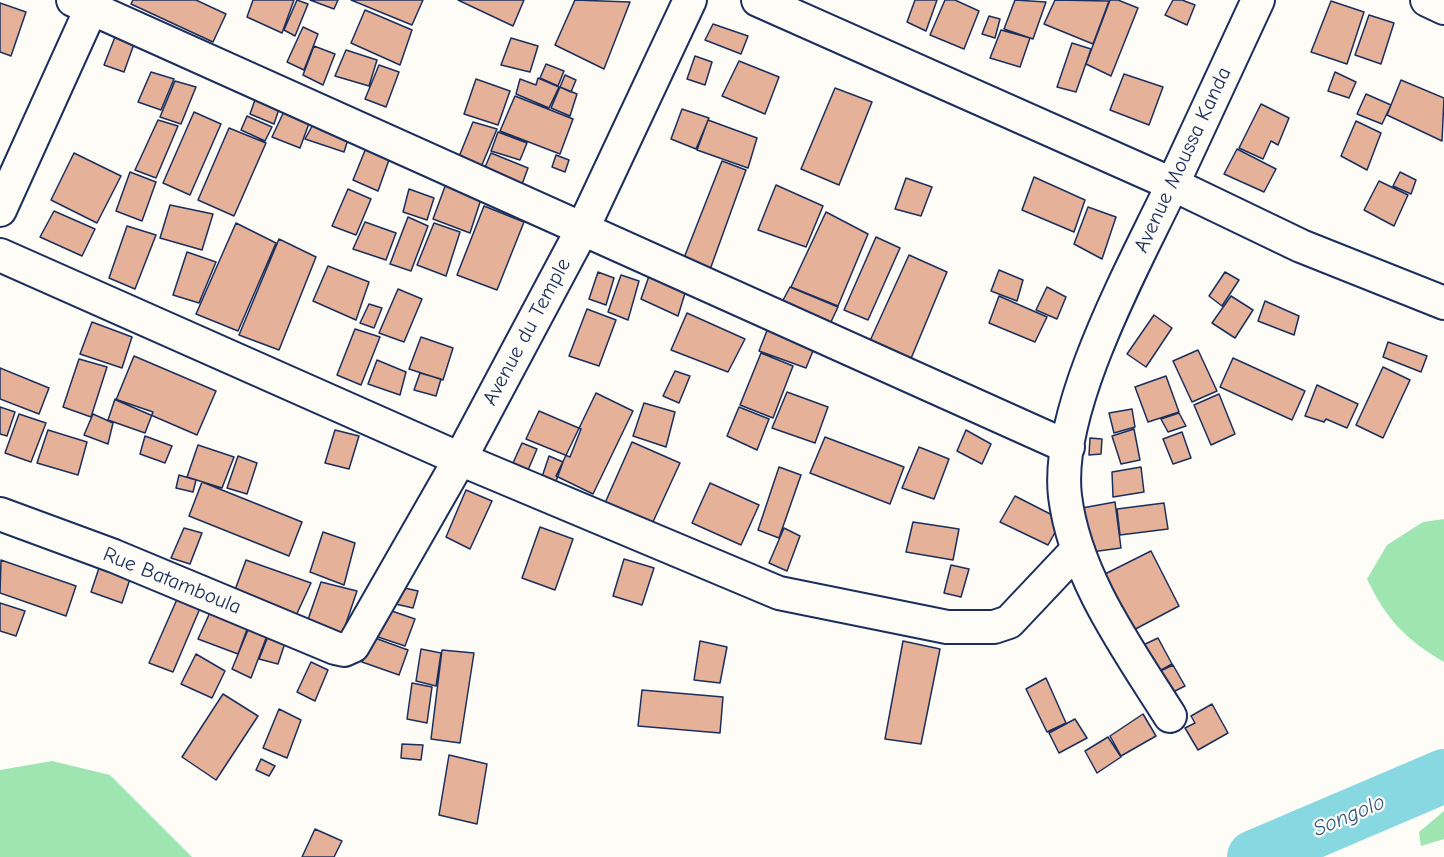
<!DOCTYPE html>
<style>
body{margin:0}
canvas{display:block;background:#fdfcf7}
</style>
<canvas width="1444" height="857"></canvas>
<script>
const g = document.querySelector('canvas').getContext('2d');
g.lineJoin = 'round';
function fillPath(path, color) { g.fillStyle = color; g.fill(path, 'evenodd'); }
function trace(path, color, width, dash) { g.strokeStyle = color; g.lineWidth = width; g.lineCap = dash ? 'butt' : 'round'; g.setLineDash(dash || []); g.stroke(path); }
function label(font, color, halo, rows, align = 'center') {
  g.font = font + ' "Comic Neue",sans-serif'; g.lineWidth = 4.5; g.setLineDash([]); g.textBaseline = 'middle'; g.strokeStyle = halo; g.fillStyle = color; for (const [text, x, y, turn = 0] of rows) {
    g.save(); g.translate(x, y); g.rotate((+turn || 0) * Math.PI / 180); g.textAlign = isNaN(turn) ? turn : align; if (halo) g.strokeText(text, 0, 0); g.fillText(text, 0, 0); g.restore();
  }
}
const green = new Path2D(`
 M1444,519V662C1405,639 1386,619 1367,579L1387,545L1423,522Z
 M52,761L110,775L192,857H0V770Z
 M1444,811V839L1421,846L1419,832Z`);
const river = new Path2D(`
 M1254,857L1444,776`);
const building = new Path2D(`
 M133,0H196L226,14L213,42L131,4Z
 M253,0H294L282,33L247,17Z
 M297,0L308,4L295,36L284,30Z
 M310,0H338L334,9Z
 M351,0H423L412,25Z
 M458,0H524L513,26Z
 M575,0L630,2L604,69L555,45Z
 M915,0H937L926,31L907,22Z
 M945,0H955L979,11L964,49L930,35Z
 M1015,0L1046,2L1033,39L1004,29Z
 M1055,0L1109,1L1093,44L1044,24Z
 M1110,0H1118L1138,8L1111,76L1086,64Z
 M1173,0H1182L1195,5L1187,25L1165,15Z
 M1331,1L1364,12L1347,64L1311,52Z
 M0,3L26,12L11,56L0,52Z
 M365,10L412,30L400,65L351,43Z
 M1369,15L1394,23L1381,64L1355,55Z
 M989,16L1000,19L995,38L982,34Z
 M713,24L748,36L741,54L705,40Z
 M303,27L318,34L304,70L287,62Z
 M1001,30L1030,38L1020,67L990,58Z
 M115,37L134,44L124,72L104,65Z
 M511,38L538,46L530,72L501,65Z
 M1072,43L1091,49L1076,92L1057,87Z
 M314,46L335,54L323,85L303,75Z
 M346,50L377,60L369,86L335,76Z
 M695,56L712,62L705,85L687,79Z
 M739,61L779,77L765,114L722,96Z
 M546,64L564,71L558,86L540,78Z
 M379,65L399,72L386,107L365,99Z
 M151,72L174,79L161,110L138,102Z
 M1335,72L1356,82L1349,98L1328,91Z
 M1124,74L1163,87L1149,125L1110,110Z
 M565,75L576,80L571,92L560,87Z
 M538,78L559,87L549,108L516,94L520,79L536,85Z
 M476,79L510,91L498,125L464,114Z
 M1401,80L1444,98L1442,141L1387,115Z
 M175,81L196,87L181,124L160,117Z
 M560,87L577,94L570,116L551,108Z
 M835,88L872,102L839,185L801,169Z
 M1366,94L1391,105L1382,124L1357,114Z
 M515,96L573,119L560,154L500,131Z
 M256,97L280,106L274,124L250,114Z
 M1261,104L1289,118L1278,145L1271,141L1263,159L1239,148Z
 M286,107L311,118L300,148L272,137Z
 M682,109L709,118L696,149L671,139Z
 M194,112L221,124L190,195L163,183Z
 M247,116L272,127L265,141L241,130Z
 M316,119L351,130L344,152L305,139Z
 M158,120L178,126L156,178L135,170Z
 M708,120L757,138L748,168L697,150Z
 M1356,121L1381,133L1367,170L1341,156Z
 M473,122L497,129L479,172L456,164Z
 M229,128L266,143L234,216L198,200Z
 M498,132L527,143L520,160L491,151Z
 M366,148L390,157L378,191L353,180Z
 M1237,149L1276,169L1264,192L1224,174Z
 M74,153L121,176L97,223L51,200Z
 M491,153L528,168L521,187L483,172Z
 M556,155L569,160L565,172L552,167Z
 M722,161L746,170L707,278L680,268Z
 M130,172L156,182L142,221L116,211Z
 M1400,172L1416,180L1411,194L1393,186Z
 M1034,177L1085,200L1074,232L1022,210Z
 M906,178L932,187L921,216L895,209Z
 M447,181L483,193L470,233L433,219Z
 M1379,181L1408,195L1394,226L1364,210Z
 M776,185L823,206L806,247L758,230Z
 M348,189L371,199L356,235L332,226Z
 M409,189L434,198L427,220L403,212Z
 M170,205L213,214L202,250L160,238Z
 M484,206L524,222L497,290L457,275Z
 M1088,207L1116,217L1102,259L1074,244Z
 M54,211L95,229L82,256L40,237Z
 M826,212L868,234L838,306L791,287Z
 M408,217L428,226L411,271L390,264Z
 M365,222L396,233L386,260L353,249Z
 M236,223L276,243L238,331L196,314Z
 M434,223L460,232L446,276L417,265Z
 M127,226L156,235L135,289L109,278Z
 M876,237L900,248L868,320L844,310Z
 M279,239L316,257L279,350L239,335Z
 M187,252L216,262L199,303L173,295Z
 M909,255L947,272L910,361L869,343Z
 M328,266L369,282L356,320L313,301Z
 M999,270L1023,280L1017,301L991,291Z
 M598,272L614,278L606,305L589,299Z
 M1225,272L1239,280L1222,306L1209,296Z
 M621,275L639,281L628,320L608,312Z
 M649,276L686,290L678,316L641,299Z
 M790,287L838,307L830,324L781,304Z
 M1047,287L1066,297L1057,319L1036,310Z
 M398,289L422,299L404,342L379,333Z
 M999,296L1047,317L1035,342L989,323Z
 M1231,296L1253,310L1235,338L1212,323Z
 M1265,301L1299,316L1294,335L1258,321Z
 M369,304L382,308L374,328L360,323Z
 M587,309L616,320L599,366L569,356Z
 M687,313L745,339L728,372L671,350Z
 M1154,315L1172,328L1146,367L1127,354Z
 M92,322L132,337L122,368L80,354Z
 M770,323L817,341L806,368L759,351Z
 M355,329L380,337L361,385L337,375Z
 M421,337L453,348L443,380L409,369Z
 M1388,342L1427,356L1421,372L1383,357Z
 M1198,350L1217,391L1192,402L1173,361Z
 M761,353L793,366L773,418L740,405Z
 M134,356L216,391L197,435L116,400Z
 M1233,358L1305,391L1292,420L1220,387Z
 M79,359L107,367L91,417L63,407Z
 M377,360L406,372L400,395L368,384Z
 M1383,367L1410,380L1383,438L1356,425Z
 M0,368L49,388L39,414L0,399Z
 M675,371L690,376L679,403L663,396Z
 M420,373L441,379L436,396L414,390Z
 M1166,376L1179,412L1148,422L1135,387Z
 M1317,385L1358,404L1347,428L1326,419L1324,422L1305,416Z
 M787,392L828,407L815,443L772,428Z
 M596,393L633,411L593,494L556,476Z
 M1219,394L1235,434L1211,445L1194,405Z
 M115,399L153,412L145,433L108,420Z
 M644,403L675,412L666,447L633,436Z
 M0,407L15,412L7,436L0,434Z
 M739,407L769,419L757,450L727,436Z
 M1132,409L1135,427L1114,433L1109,413Z
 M539,411L581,429L570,457L526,439Z
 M1179,413L1186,426L1168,432L1161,419Z
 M19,414L46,423L31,462L5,453Z
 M93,414L113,423L108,444L84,435Z
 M1134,429L1140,460L1121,464L1112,436Z
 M48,430L87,442L78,475L37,463Z
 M335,430L359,436L349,469L325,463Z
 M966,430L991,444L982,464L957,451Z
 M1182,432L1191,458L1173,464L1163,439Z
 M145,436L172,446L165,463L140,454Z
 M825,437L904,467L890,504L810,473Z
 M1090,438L1102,439L1101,454L1089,455Z
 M632,442L680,463L652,524L605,503Z
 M522,443L537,449L528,470L513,463Z
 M198,445L234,457L222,488L187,477Z
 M919,447L949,459L934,499L902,488Z
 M238,456L257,463L247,494L227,488Z
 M549,456L563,462L555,484L541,480Z
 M779,467L801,475L779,538L758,530Z
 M1141,467L1144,492L1113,497L1112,472Z
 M179,475L196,480L193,492L176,488Z
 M202,482L302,522L289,556L189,516Z
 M710,483L759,505L741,545L692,523Z
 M466,490L492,501L470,549L446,537Z
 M1015,496L1062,520L1048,545L1000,522Z
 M1115,502L1121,548L1091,552L1082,508Z
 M1164,503L1168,529L1120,535L1117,509Z
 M913,522L959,529L953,560L906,552Z
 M540,527L573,539L555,590L522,578Z
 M184,528L202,533L190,564L171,558Z
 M784,528L800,536L787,571L769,563Z
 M323,532L355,543L344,585L310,572Z
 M1151,551L1179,606L1126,634L1097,578Z
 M624,559L654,568L642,605L613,596Z
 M1,560L76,586L66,616L0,593Z
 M246,560L311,583L294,620L232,598Z
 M100,565L131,576L122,603L91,592Z
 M951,565L969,569L961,597L944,593Z
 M321,582L357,591L340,641L304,631Z
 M396,586L418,591L413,608L391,603Z
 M178,597L201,606L173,672L149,663Z
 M0,603L25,611L16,636L0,631Z
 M212,608L249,624L238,654L198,639Z
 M386,609L415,619L405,646L375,636Z
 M250,625L268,633L251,678L232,669Z
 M269,634L286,640L278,664L259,659Z
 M372,637L408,650L399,675L362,662Z
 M1158,638L1172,664L1154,674L1139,647Z
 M700,641L727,647L720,683L694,680Z
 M903,641L940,649L921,744L885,739Z
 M421,649L441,653L436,686L416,681Z
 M442,650L474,653L460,743L431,739Z
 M196,654L225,671L212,698L181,684Z
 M311,662L328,670L315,701L297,692Z
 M1173,665L1185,686L1167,695L1156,673Z
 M1046,678L1066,723L1047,732L1026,689Z
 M412,683L432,687L427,723L407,719Z
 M642,690L723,697L720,733L638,726Z
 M223,694L258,716L216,780L182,757Z
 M1212,704L1228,733L1198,750L1185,728L1195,723L1191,716Z
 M279,709L301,720L287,758L263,748Z
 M1143,714L1156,736L1121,756L1110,736Z
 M1075,719L1087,738L1059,753L1049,733Z
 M1108,737L1121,757L1097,773L1085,751Z
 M402,744L423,745L421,760L401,758Z
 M449,755L487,764L477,824L439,815Z
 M261,759L275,766L269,776L256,770Z
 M315,829L342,841L334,857H302Z`);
const street = new Path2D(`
 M73,0L1068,447
 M758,0L1172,184L1301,246L1444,303
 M1427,0L1444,8
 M0,210L95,0
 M0,255L460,459L779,593L947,627H994L1009,622L1077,550
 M0,514L114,556L335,648L344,650L353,646L460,459L583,228L690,0
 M1170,716C1128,649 1075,577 1065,496C1055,410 1131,271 1168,194C1198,129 1228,65 1258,0`);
const streetNames = [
 ["Avenue Moussa Kanda",1183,160,-65],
 ["Avenue du Temple",527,332,-62],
 ["Rue Batamboula",172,581,22]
];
const waterNames = [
 ["Songolo",1349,816,-23]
];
fillPath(green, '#9fe5b1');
trace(river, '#87d8e1', 54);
fillPath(building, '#e5b198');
trace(building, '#1b2f5e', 1.5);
trace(street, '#1b2f5e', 36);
trace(street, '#fdfcf7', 32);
label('21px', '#1b2f5e', '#fdfcf7', streetNames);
label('italic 22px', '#36597f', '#fdfcf7', waterNames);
</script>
